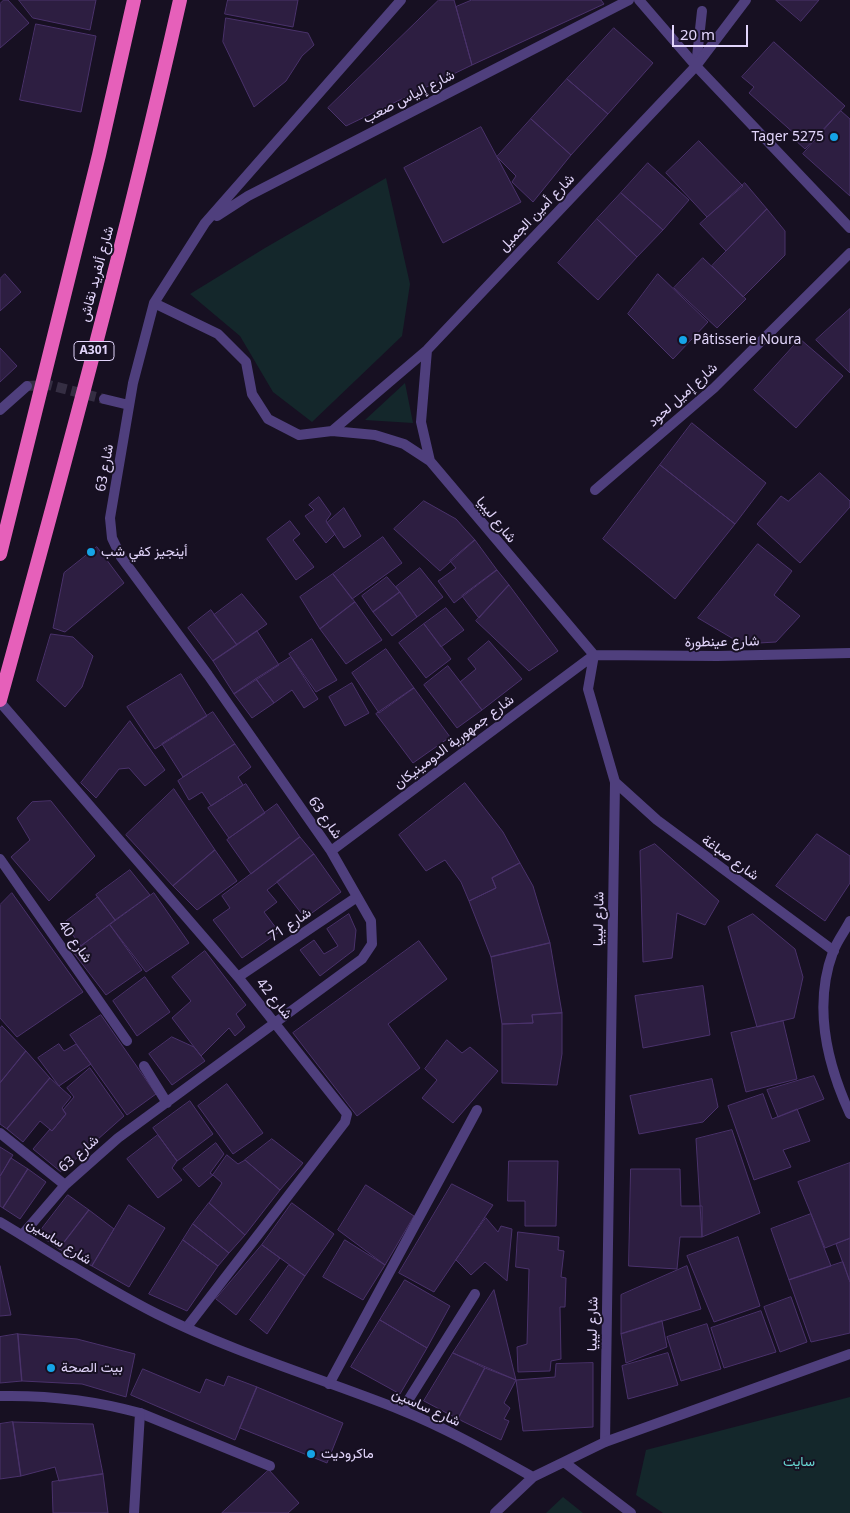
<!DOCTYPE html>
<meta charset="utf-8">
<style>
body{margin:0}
#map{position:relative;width:850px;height:1513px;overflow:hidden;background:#171022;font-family:"Noto Sans",sans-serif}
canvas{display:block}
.scale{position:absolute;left:672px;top:25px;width:76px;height:22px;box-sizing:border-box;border:2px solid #e2d5fb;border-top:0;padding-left:6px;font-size:15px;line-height:18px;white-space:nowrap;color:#e2d5fb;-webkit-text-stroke:4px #171022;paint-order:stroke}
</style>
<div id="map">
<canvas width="850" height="1513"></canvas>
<div class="scale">20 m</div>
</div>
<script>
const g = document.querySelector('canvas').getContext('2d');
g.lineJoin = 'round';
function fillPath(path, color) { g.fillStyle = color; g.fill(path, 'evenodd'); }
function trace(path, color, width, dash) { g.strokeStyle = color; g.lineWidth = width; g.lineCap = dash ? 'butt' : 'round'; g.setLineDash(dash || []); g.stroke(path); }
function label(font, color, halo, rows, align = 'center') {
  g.font = font + ' "Noto Sans",Vazirmatn,sans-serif'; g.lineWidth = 4; g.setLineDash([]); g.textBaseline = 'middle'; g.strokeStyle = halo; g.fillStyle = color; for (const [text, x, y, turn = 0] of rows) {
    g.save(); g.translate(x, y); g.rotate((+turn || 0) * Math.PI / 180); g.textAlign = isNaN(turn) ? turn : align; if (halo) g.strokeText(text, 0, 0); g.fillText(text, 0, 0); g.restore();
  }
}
const green = new Path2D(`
 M386,178L410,284L402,336L312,422L273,392L240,336L190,294L265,248Z
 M405,383L413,423L365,420Z
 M850,1397V1513H663L636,1495L646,1450Z
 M563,1497L583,1513H546Z`);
const building = new Path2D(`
 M4,0H8L29,23L0,48V4Z
 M19,0H96L90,30L33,18Z
 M228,0H298L293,27L225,14Z
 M439,0H454L472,65L346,126L328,108Z
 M472,0H601L604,4L472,65L456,7Z
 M776,0H819L801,21Z
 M226,18L308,33L314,45L302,56L286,81L254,107L223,42Z
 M36,24L96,36L81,112L20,100Z
 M614,28L653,63L608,114L567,79Z
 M774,42L845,106L805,149L795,140L797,136L749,93L754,87L742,77Z
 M567,79L608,114L571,155L531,119Z
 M841,111L850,119V196L803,154Z
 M531,119L571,155L533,202L512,182L516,176L497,157Z
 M481,127L521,202L443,243L404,168Z
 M699,141L743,186L707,217L666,173Z
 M648,163L689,200L663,230L621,193Z
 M745,183L767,209L726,251L700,224Z
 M621,193L663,230L637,257L597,219Z
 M767,209L785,231V255L743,297L712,266Z
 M597,219L637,257L598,300L558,263Z
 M703,258L746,299L717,328L674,288Z
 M5,274L21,292L0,311V279Z
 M658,274L708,322L673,359L628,314Z
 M850,309V373L816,340Z
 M800,339L843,376L796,428L754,390Z
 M0,348L17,366L0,382Z
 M692,423L766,483L735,524L660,465Z
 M660,465L735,524L675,599L603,539Z
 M820,473L850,501V507L800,563L757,524L781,496L788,501Z
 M319,497L331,514L326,521L335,534L326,543L305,516L314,510L309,505Z
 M424,501L456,519L475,540L440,571L394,529Z
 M344,508L361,536L344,548L327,523Z
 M290,521L300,534L293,540L314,567L296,580L267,539Z
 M383,537L402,563L352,599L333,574Z
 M475,540L497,570L454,603L438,581L456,568L450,561Z
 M758,544L792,571L774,595L800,616L776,642L742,644L698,618Z
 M97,547L124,583L65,632L53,628L64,573Z
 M420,568L443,597L417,617L396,587Z
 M497,570L509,585L479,618L462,596Z
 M333,574L355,602L320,629L300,597Z
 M387,577L400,592L373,612L362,596Z
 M509,585L558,651L529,671L476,621Z
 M400,592L417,617L392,636L373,612Z
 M242,594L267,624L237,645L214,615Z
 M355,602L382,640L346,664L320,629Z
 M446,608L464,630L441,647L424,624Z
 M211,610L237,645L213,661L188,628Z
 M424,624L451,659L426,678L399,643Z
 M257,631L279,665L234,694L213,661Z
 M51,634L73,637L93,656L82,687L65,707L37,681Z
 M312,639L337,680L316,692L289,654Z
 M489,641L522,679L482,710L460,682L476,669L468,659Z
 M386,649L414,688L379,713L352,673Z
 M291,657L318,699L304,708L292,690L274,703L256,679Z
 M448,666L482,710L457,728L424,685Z
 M181,674L207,716L155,749L127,707Z
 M256,679L274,703L252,718L234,694Z
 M352,683L369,713L345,726L329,697Z
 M414,688L450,737L413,763L376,714Z
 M213,712L235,744L183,777L162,744Z
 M130,721L165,770L145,786L129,768L119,769L96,798L81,783Z
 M235,744L251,767L238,777L243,785L211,806L202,792L189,800L178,781Z
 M465,783L503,832L520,863L492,878L496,888L469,901L461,882L445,860L426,871L399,835Z
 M246,784L265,813L229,838L208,808Z
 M174,789L215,850L173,886L126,835Z
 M51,801L95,856L49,901L11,857L30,840L17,818L32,802Z
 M277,804L300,837L251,874L227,840Z
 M817,834L850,856V883L825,921L776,886Z
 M300,837L314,854L267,890L277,902L264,912L279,932L242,958L213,920L230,908L222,896Z
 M655,844L719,901L705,925L677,913L672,958L643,962L640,851Z
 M215,850L237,881L197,910L173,886Z
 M314,854L341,892L305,918L277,882Z
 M520,863L533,886L550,943L491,957L469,901L496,888L492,878Z
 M130,870L150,895L115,920L96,895Z
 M12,893L83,992L17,1037L0,1018V905Z
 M154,893L189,943L146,972L110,925Z
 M98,897L115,920L81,946L64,923Z
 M349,914L356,930L354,950L320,976L300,950L314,940L324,954L338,946L327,929Z
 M753,914L795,949L803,977L794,1018L757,1027L728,927Z
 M110,925L142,970L106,995L73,952Z
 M419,941L447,979L388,1024L420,1068L357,1116L293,1033Z
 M550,943L562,1013L532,1015L533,1023L502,1024L491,957Z
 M205,951L246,1005L236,1014L245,1027L235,1036L229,1028L201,1056L172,1018L191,1001L172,977Z
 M145,977L170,1012L137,1036L113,1001Z
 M703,986L710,1035L643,1048L635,996Z
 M562,1013V1054L557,1085L502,1083V1024L533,1023L532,1015Z
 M101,1015L156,1094L127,1115L70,1035Z
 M783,1021L797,1079L746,1092L731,1033Z
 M2,1026L26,1051L0,1083V1029Z
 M172,1037L194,1047L205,1061L172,1085L149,1054Z
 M447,1040L462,1053L470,1047L498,1071L453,1123L422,1098L437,1080L425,1069Z
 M59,1044L64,1051L76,1044L91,1064L59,1086L38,1058Z
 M26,1051L50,1078L7,1129L0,1124V1083Z
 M90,1068L124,1116L61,1172L33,1149L50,1129L52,1131L66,1114L63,1110L74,1097L67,1088Z
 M814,1076L824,1099L778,1117L767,1090Z
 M50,1078L71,1097L62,1108L66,1114L52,1131L40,1121L23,1142L7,1129Z
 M712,1079L718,1107L703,1122L639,1134L630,1096Z
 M227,1084L263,1133L233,1154L198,1106Z
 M763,1094L772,1119L797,1109L810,1141L783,1150L791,1167L754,1180L728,1106Z
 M190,1101L213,1134L177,1161L153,1128Z
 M732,1130L760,1213L702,1237L696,1139Z
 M158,1135L177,1161L172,1168L182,1180L158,1198L127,1159Z
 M272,1139L303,1163L280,1190L245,1160Z
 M216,1143L224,1154L210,1173L213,1175L199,1187L183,1169Z
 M0,1147L13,1155L0,1176Z
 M227,1155L238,1164L245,1160L280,1190L245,1235L209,1203L222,1183L213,1175Z
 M11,1158L28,1169L3,1208L0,1206V1177Z
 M509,1161H558L556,1226H525V1201H508Z
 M850,1163V1238L825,1248L798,1182Z
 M28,1169L46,1182L20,1219L3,1208Z
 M631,1169H680L681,1206H702V1237H680L677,1269L629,1266Z
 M452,1184L493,1205L434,1292L399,1273Z
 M366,1185L414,1216L385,1265L338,1230Z
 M68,1195L89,1210L59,1249L38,1234Z
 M209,1203L245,1235L229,1253L193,1224Z
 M292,1203L334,1234L305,1276L262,1245Z
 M129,1205L165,1228L129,1287L92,1266Z
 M89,1210L114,1229L92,1266L59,1249Z
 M811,1214L831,1266L789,1280L771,1229Z
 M486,1218L498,1232L501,1226L512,1229L507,1281L485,1262L471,1275L456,1260Z
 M193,1224L229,1253L218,1266L183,1240Z
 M518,1232L559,1237L558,1250L564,1251L561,1277L566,1278L565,1307H560L561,1359L551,1361L550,1371L518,1372L517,1347L527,1344L529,1269L516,1267Z
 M738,1237L760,1306L714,1322L687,1256Z
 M850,1239V1282L836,1244Z
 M183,1240L218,1266L187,1311L149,1294Z
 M345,1240L385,1265L363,1300L323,1277Z
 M262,1245L280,1258L236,1315L216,1299Z
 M843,1262L850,1282V1333L811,1342L789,1280Z
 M289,1265L305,1276L267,1334L250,1320Z
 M0,1266L11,1315L0,1316Z
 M687,1266L701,1309L621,1334V1295Z
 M405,1280L450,1306L427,1348L380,1320Z
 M494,1290L516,1380L453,1353Z
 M791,1297L807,1342L780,1352L764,1307Z
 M761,1311L776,1352L724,1368L711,1328Z
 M380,1320L427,1348L400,1394L351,1367Z
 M662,1321L667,1347L626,1363L621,1334Z
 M707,1324L721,1369L681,1381L667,1337Z
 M18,1334L22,1381L0,1383V1337Z
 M18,1334L77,1339L135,1354L126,1397L82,1384L22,1381Z
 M453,1353L485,1368L458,1419L424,1401Z
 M668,1353L678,1385L628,1399L622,1366Z
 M593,1363V1427L523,1431L516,1380L555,1377L556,1364Z
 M485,1368L516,1380L504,1403L510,1408L504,1419L509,1421L501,1440L458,1419Z
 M143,1369L200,1393L206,1379L224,1386L228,1376L257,1387L235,1440L131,1395Z
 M257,1387L343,1423L327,1463L240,1428Z
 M13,1422L21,1476L0,1479V1424Z
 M13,1422L93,1424L103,1474L59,1481L55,1467L21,1476Z
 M269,1470L299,1503L288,1513H222Z
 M103,1474L108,1513H53L52,1482Z`);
const minorTunnel = new Path2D(`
 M27,386L49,385L104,399`);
const service = new Path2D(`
 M696,66L702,11`);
const pedestrian = new Path2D(`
 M140,1413L270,1466`);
const minor = new Path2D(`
 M639,0L696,66L850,228
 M217,216L248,196L629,0
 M154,303L218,334L246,362L252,394L268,419L299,435L332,431L375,435L404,444L430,461L594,655
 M427,350L421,422L430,461
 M104,399L129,405
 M0,410L27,386
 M332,431L427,350L696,66L746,0
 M595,490L714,388L850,253
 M594,655L588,689L615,782L605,1442
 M594,655L717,656L850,653
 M0,702L238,977L347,1114L345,1122L187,1327
 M615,782L657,820L834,951
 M331,851L594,655
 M0,859L127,1041
 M238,977L357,897
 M144,1066L167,1103
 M0,1133L65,1185
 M22,1235L65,1185L118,1138L362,959L372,944L371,921L331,851L208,675L121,557L112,538L110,518L133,383L154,303L205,223L401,0
 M329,1384L477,1110
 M0,1396C49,1395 93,1400 140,1413L134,1513
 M402,1410L475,1294`);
const tertiary = new Path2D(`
 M850,921C845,931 837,941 833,952C813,1006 827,1064 850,1114
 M0,1222C52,1253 103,1287 157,1314C235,1353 320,1378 401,1410C446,1428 490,1453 533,1477
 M564,1462L631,1513
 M495,1513L533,1477L605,1442L850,1354`);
const trunk = new Path2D(`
 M0,554L99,155L134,0
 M0,700C64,467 127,235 180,0`);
const markers = [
 [834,137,5,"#15a4e7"],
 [683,340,5,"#15a4e7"],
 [91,552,5,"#15a4e7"],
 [51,1368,5,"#15a4e7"],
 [311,1454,5,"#15a4e7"]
];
const shields = [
 [94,351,40]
];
const shieldNames = [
 ["A301",94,351]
];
const streetNames = [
 ["شارع إلياس صعب",409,97,-27],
 ["شارع أمين الجميل",537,213,-46],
 ["شارع ألفريد نقاش",97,274,-75],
 ["شارع إميل لحود",683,395,-42],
 ["شارع 63",105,468,-80],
 ["شارع ليبيا",496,520,51],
 ["شارع عينطورة",722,642,-1],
 ["شارع جمهورية الدومينيكان",454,742,-37],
 ["شارع 63",325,818,55],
 ["شارع صباغة",730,858,36],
 ["شارع ليبيا",599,919,-89],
 ["شارع 71",290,925,-34],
 ["شارع 40",75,942,55],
 ["شارع 42",274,999,51],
 ["شارع 63",79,1154,-41],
 ["شارع ساسين",59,1242,32],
 ["شارع ليبيا",593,1324,-89],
 ["شارع ساسين",426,1408,24]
];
const poiNames = [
 ["Tager 5275",824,137,"right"],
 ["Pâtisserie Noura",693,340],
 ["أينجيز كفي شب",101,552],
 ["بيت الصحة",61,1368],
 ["ماكروديت",321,1454]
];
const parkNames = [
 ["سايت",799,1462]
];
fillPath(green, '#14272b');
fillPath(building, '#2d1e41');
trace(building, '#4a326b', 1);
trace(minorTunnel, '#352e43', 10, [10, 5]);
trace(service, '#4f3f7d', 10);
trace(pedestrian, '#4f3f7d', 10);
trace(minor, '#4f3f7d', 10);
trace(tertiary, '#4f3f7d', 10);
trace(trunk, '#e660ba', 14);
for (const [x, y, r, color] of markers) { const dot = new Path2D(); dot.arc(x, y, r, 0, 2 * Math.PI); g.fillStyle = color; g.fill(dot); trace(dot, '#171022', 2); }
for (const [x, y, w] of shields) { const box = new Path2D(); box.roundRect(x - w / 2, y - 9.5, w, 19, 4); g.fillStyle = '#171022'; g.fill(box); trace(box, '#e2d5fb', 1); }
label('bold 12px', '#e2d5fb', null, shieldNames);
label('14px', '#e2d5fb', '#171022', streetNames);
label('14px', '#e2d5fb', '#171022', poiNames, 'left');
label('14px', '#67d5d1', '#171022', parkNames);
</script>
